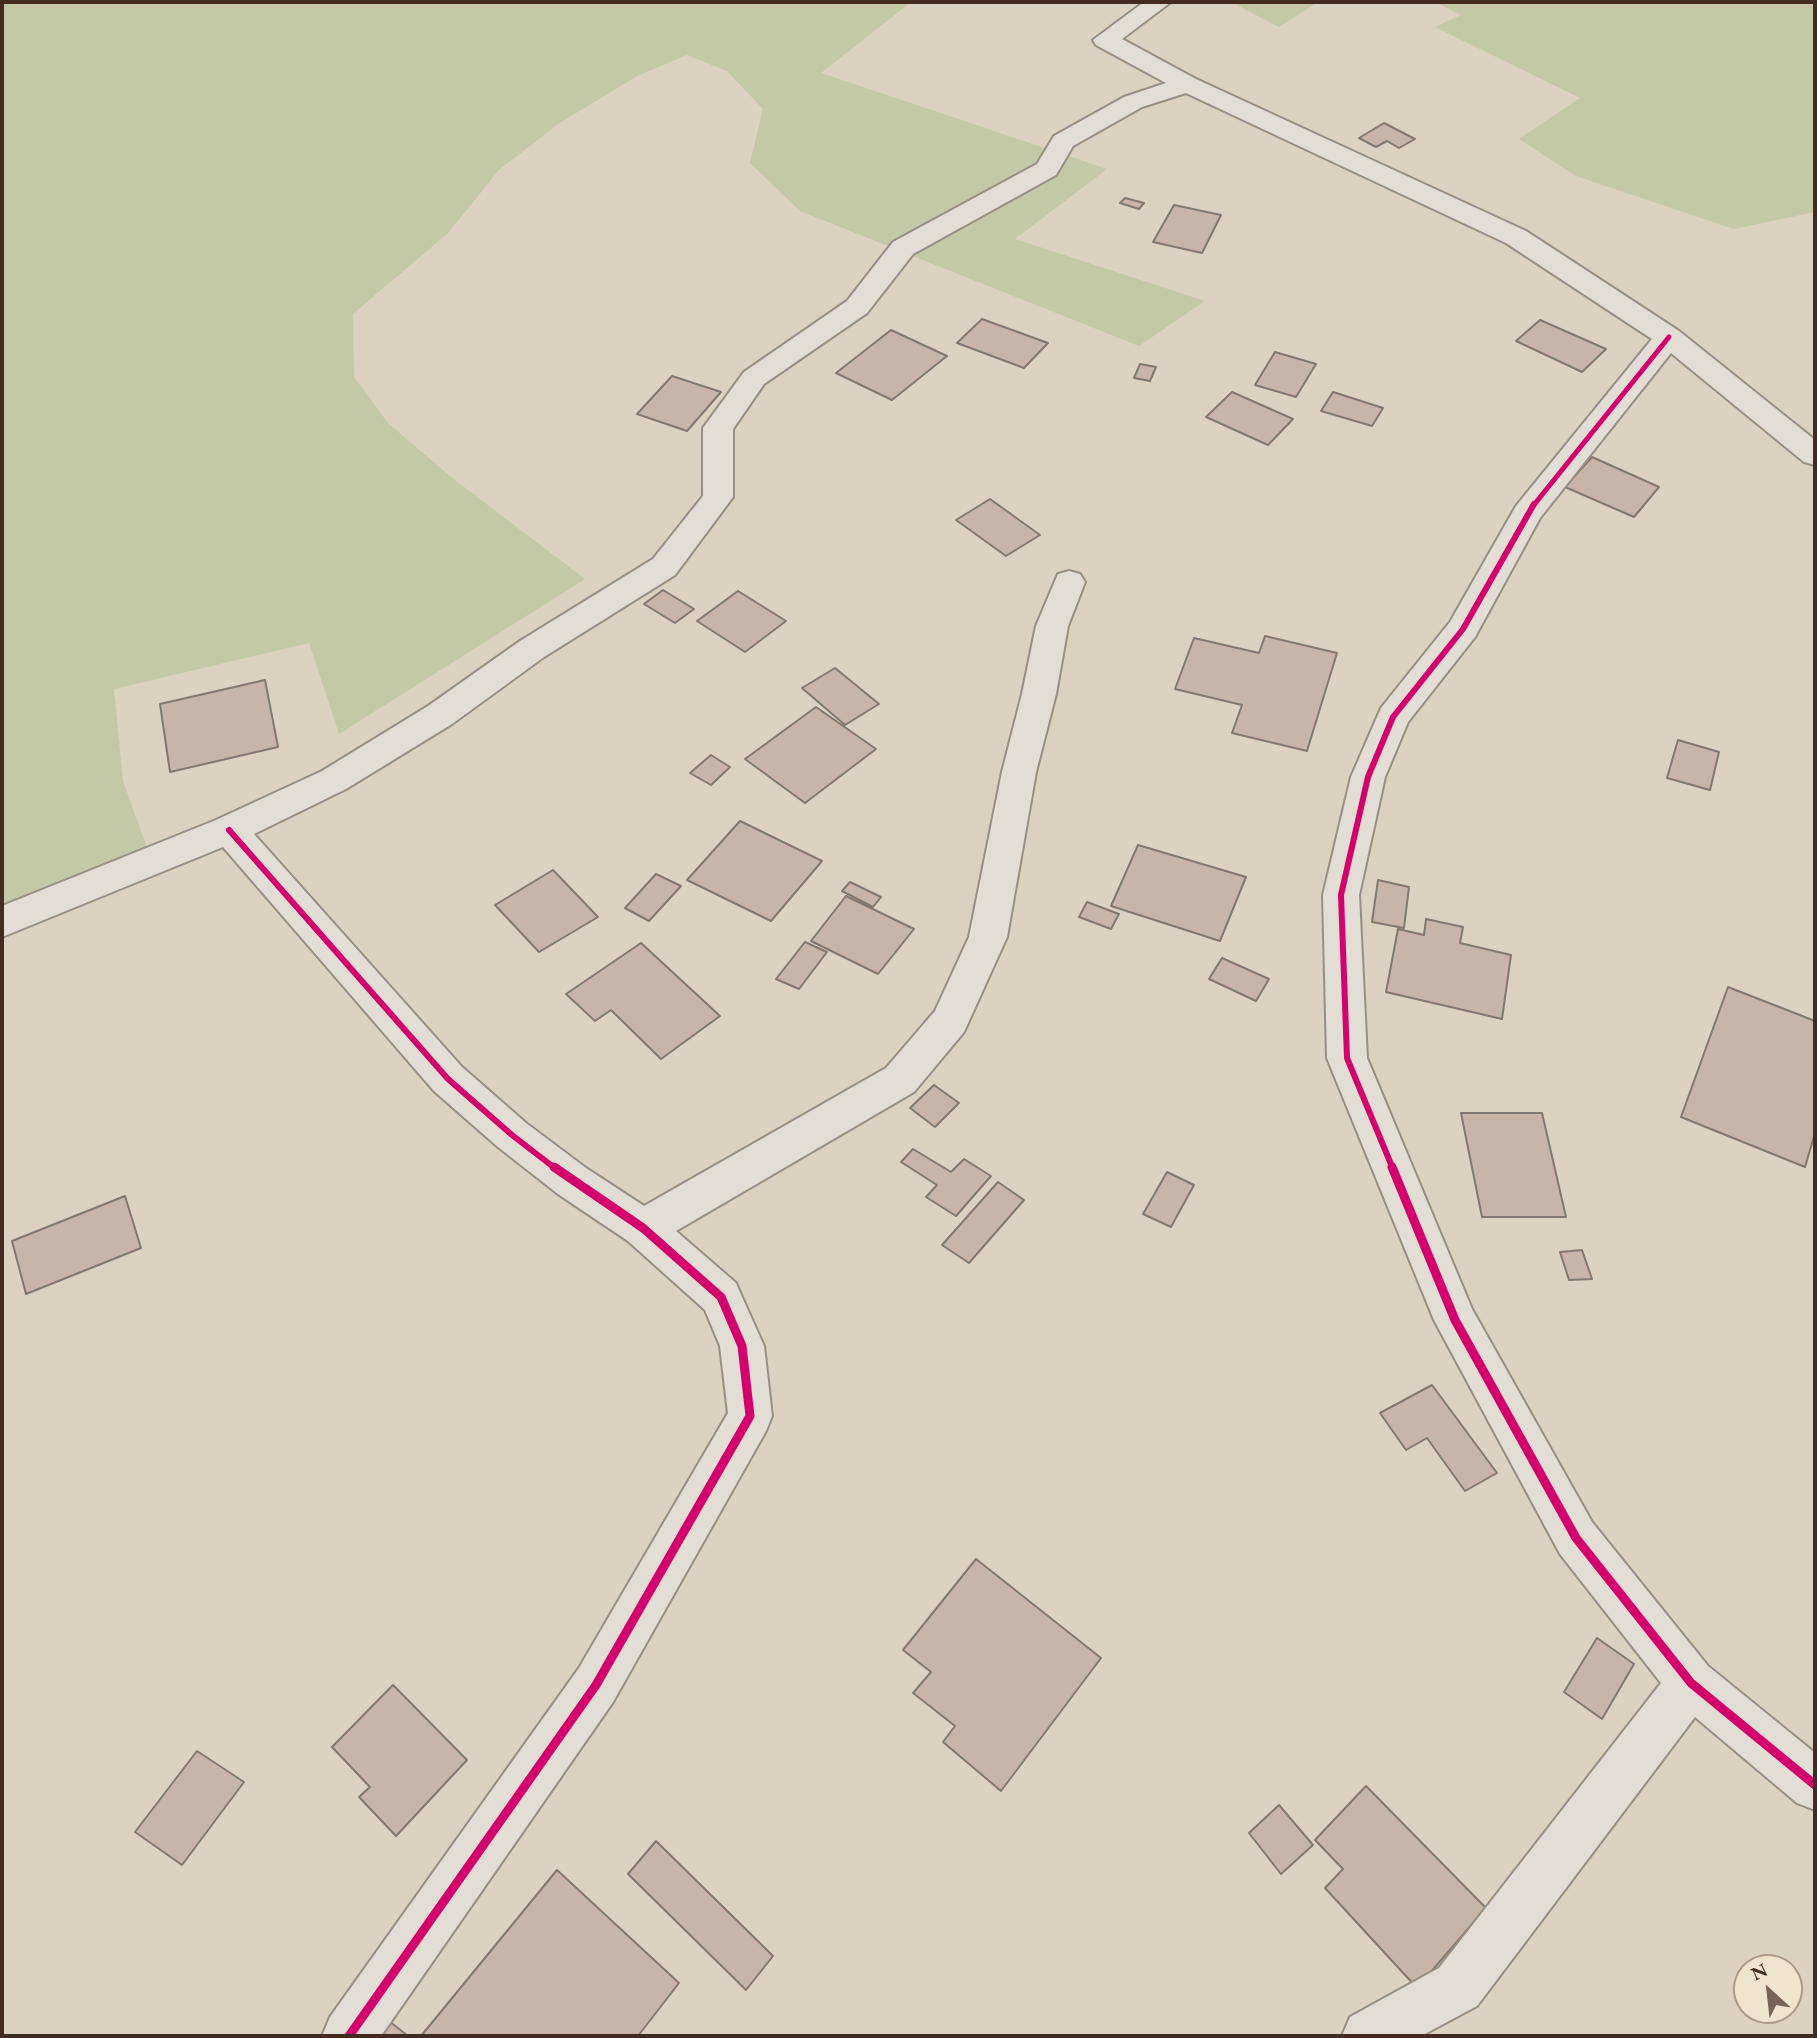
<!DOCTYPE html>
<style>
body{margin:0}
#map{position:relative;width:1817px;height:2038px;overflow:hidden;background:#dbd2c0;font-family:"EB Garamond",serif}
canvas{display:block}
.frame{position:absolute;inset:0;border:4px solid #442b20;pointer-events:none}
.north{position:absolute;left:1733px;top:1954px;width:70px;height:70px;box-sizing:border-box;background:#efe4ce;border:2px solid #ab9a88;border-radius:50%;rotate:333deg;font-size:19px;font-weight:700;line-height:28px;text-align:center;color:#442b20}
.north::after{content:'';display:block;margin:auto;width:24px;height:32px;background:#796558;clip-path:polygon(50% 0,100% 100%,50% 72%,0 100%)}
</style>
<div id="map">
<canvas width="1817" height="2038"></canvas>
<div class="frame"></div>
<div class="north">N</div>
</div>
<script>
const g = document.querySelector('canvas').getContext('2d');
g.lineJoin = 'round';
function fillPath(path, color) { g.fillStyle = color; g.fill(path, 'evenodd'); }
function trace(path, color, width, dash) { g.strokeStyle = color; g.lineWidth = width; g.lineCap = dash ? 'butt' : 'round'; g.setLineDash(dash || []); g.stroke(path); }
const green = new Path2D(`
 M2,2H907L910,3L821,73L1107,169L1015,239L1205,301L1139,346L800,211L750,163L763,109L727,71L687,55L637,76L558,124L499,170L448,233L353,314L354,377L388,423L451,477L585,579L339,734L309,643L114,689L123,781L147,848L2,909Z
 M1231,2H1318L1279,27Z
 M1435,2H1815V212L1734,229L1576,176L1519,139L1580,98L1435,27L1461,15Z`);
const building = new Path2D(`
 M1384,123L1415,139L1399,148L1387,141L1376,147L1359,138Z
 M1125,198L1144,203L1139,209L1120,203Z
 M1174,205L1221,215L1202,253L1153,242Z
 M982,319L1048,343L1024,368L957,343Z
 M1540,320L1606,349L1582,372L1516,341Z
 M891,330L947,356L892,400L836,373Z
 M1275,352L1316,364L1296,397L1255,385Z
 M1140,364L1156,367L1150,381L1134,378Z
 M672,376L721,392L687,431L637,414Z
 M1232,392L1293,419L1268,445L1206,417Z
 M1333,392L1383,408L1372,426L1321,411Z
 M1592,457L1659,487L1634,517L1565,487Z
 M990,499L1040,535L1006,556L956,520Z
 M663,590L694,609L675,623L644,604Z
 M738,591L786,621L745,652L697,621Z
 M1265,636L1337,653L1307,751L1232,733L1242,705L1175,689L1194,638L1259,653Z
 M835,668L879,704L845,725L802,688Z
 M265,680L278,747L170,772L160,704Z
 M816,707L876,749L805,803L745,759Z
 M1678,740L1719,752L1710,790L1667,778Z
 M711,755L730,767L711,785L690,773Z
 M740,821L822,861L771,921L687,880Z
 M1138,845L1246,877L1220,941L1111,906Z
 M553,870L598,917L539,952L495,905Z
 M656,874L681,886L649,921L625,908Z
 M1378,880L1409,887L1404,928L1372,922Z
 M850,882L881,897L873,907L842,891Z
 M846,896L914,929L878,974L811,941Z
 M1087,902L1119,914L1111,929L1079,917Z
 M1426,919L1463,927L1460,943L1511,955L1502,1019L1386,992L1398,929L1424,935Z
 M805,942L827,952L799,989L776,979Z
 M641,943L720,1016L661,1059L611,1010L595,1021L566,994Z
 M1222,958L1269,979L1256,1001L1209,979Z
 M1728,987L1815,1021V1133L1805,1167L1681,1117Z
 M934,1085L959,1103L935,1127L910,1108Z
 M1461,1113H1542L1566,1217H1482Z
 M913,1149L951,1172L964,1159L991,1176L956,1216L926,1197L937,1185L901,1162Z
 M1167,1172L1194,1185L1171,1227L1143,1214Z
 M998,1182L1024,1200L969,1263L942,1245Z
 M125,1196L141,1248L26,1294L12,1241Z
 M1582,1250L1592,1279L1569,1280L1560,1252Z
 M1432,1385L1497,1473L1465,1491L1427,1438L1406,1450L1380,1413Z
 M976,1559L1101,1658L1001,1791L943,1742L955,1726L913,1693L931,1672L903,1650Z
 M1597,1638L1634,1664L1602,1719L1564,1692Z
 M393,1685L467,1760L396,1836L359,1797L370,1787L332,1747Z
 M197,1751L244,1782L182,1865L135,1832Z
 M1366,1786L1486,1908L1417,1988L1325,1888L1343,1869L1315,1840Z
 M1279,1805L1313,1845L1281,1874L1249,1833Z
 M656,1841L773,1956L746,1990L628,1874Z
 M557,1870L679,1983L638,2036H421Z
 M389,2021L408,2036H378Z`);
const street = new Path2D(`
 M1144,2H1171L1122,39L1196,79L1526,231L1679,331L1815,440V465L1804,462L1671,353L1540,518L1475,637L1408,722L1385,777L1359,895L1367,1058L1472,1309L1592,1522L1708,1666L1815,1753V1810L1797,1803L1695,1717L1477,2006L1421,2036H1342L1350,2017L1439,1968L1661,1683L1560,1554L1434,1320L1327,1058L1323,895L1351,777L1381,708L1450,622L1516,506L1652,339L1506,243L1186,93L1142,107L1073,146L1056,175L913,254L867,313L764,384L733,429V497L675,575L544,657L452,724L346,789L254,834L462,1067L526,1123L586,1168L644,1206L886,1068L935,1011L969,937L1002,772L1022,694L1036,626L1058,574L1069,571L1080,574L1085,582L1068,626L1056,694L1036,772L1007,937L964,1032L914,1092L676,1231L736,1283L742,1297L764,1346L772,1416L766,1431L613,1702L381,2036H322L330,2017L579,1668L728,1413L720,1346L705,1310L628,1241L558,1194L498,1147L434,1091L223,847L2,937V906L216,820L322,771L428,706L520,641L653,559L703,496V428L744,372L847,301L893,242L1037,164L1054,136L1124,97L1166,83L1096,45L1093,40Z`);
const cyclewayFar2 = new Path2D(`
 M1533,506L1669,337`);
const cyclewayFar1 = new Path2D(`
 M229,830L448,1079L512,1135L556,1169
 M1393,1169L1347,1058L1341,895L1368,777L1393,717L1463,629L1534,504`);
const cycleway = new Path2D(`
 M1392,1167L1455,1320L1576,1538L1691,1683L1815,1785
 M349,2036L596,1685L750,1416L742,1346L721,1297L643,1228L554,1167`);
fillPath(green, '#c3c8a6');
fillPath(building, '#c7b6a8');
trace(building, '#81796f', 2);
trace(street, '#978f84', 4);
fillPath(street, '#e3ded5');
trace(cyclewayFar2, '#d6006c', 5);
trace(cyclewayFar1, '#d6006c', 6);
trace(cycleway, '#d6006c', 9);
</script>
